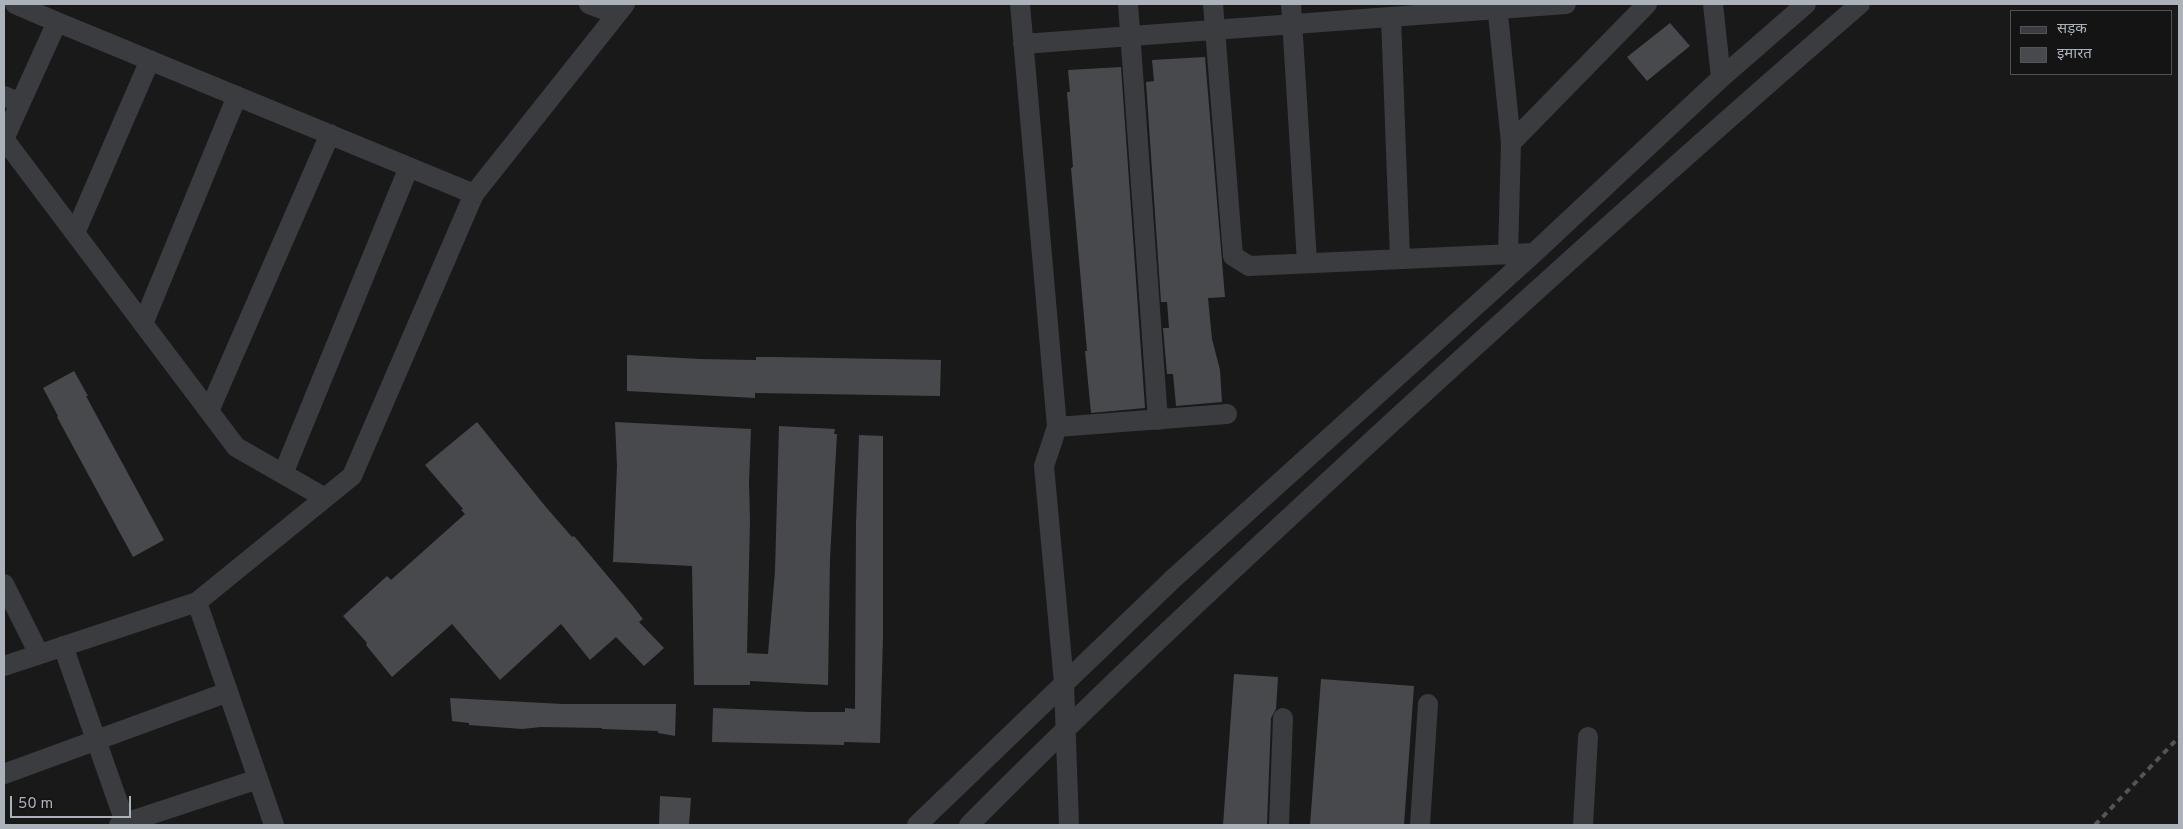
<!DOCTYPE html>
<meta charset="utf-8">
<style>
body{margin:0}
#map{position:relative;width:2183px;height:829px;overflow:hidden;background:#19191a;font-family:Overpass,"Noto Sans Devanagari",sans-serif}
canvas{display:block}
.frame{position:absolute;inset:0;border:5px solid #acb2b9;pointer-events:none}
.legend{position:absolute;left:2010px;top:10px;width:162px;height:65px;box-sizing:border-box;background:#141415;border:1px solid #515357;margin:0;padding:6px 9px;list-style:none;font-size:15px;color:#acb2b9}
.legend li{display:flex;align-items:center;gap:10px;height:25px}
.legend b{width:25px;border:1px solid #515357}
.scale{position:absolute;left:10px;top:796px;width:121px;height:22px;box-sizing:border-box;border:2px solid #acb2b9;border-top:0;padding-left:6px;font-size:15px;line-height:18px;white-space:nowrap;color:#acb2b9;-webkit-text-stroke:4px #141415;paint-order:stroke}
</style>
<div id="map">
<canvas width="2183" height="829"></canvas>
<div class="frame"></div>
<ul class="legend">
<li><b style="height:6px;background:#3a3c3f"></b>सड़क</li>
<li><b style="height:14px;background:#48494d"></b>इमारत</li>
</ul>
<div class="scale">50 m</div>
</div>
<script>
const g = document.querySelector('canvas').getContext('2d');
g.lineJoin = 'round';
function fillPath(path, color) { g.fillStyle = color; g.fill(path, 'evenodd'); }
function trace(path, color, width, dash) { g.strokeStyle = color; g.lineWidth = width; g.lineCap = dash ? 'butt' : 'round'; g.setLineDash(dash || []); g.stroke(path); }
const building = new Path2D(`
 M1670,23L1690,46L1647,81L1627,57Z
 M1205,57L1225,297L1208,298L1212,339L1220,370L1222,402L1176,406L1173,374H1167L1163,328H1169L1167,302H1161L1146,82L1154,81L1152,60Z
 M1121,67L1145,408L1091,413L1085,351H1087L1071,168L1073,167L1067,92H1070L1068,70Z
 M627,355L700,359L756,360V357H774L941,360L940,396L755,393V398L627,391Z
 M74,371L88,396H86L164,540L133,557L57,417L58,416L43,388Z
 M477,422L545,506L572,537L574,536L632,605L643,619L639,622L664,648L644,666L616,637L590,660L561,624L500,680L452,624L392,677L366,645L367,643L343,616L387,576L391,580L465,514L461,510L463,509L425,465Z
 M615,422L751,429L749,483L750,521L747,653L768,654L775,571L779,426L835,429L834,434H837L830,558L828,685L750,681V685H694L692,566L613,562L617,466Z
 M859,435L883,436V638L880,743L844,742V745L712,742L713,708L809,712H845V708L855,709L856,524Z
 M1234,674L1278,677L1276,709L1271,718L1267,825H1223Z
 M1321,679L1414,686L1404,825H1310Z
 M450,698L563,704H676L675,736L658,733V731L602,729V728L541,727L522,729L469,725V723L452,721Z
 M660,796L691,798L689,825H659Z`);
const minor = new Path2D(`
 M15,4L57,22
 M589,4L616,14
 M1020,4L1057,427L1044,466L1064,683L1069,825
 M1128,4L1158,420
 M1213,4L1233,256L1249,266L1534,253
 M1291,4L1307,262
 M1497,4L1511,143L1508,254
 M1713,4L1721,78
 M1391,17L1400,258
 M1023,44L1566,4
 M4,96L20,103
 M4,139L57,22L474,194
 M4,139L236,447L325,498
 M1511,143L1647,4
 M75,233L150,60
 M143,324L237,96
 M209,411L330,134
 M1057,427L1227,414
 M283,474L409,167
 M4,584L39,654
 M197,602L274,825
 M63,646L126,825
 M4,666L197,602L352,476L474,194L625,4
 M4,774L228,692
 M119,825L258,779
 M917,825L1174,578L1534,253L1721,78L1806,4
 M969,825C1105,688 1246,557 1388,426C1544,283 1700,142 1860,4
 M1279,825L1283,718
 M1420,825L1428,704
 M1583,825L1588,737`);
const rail = new Path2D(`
 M2095,825L2179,737`);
fillPath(building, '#48494d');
trace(minor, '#3a3c3f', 20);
trace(rail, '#515458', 4, [6, 5]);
</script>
